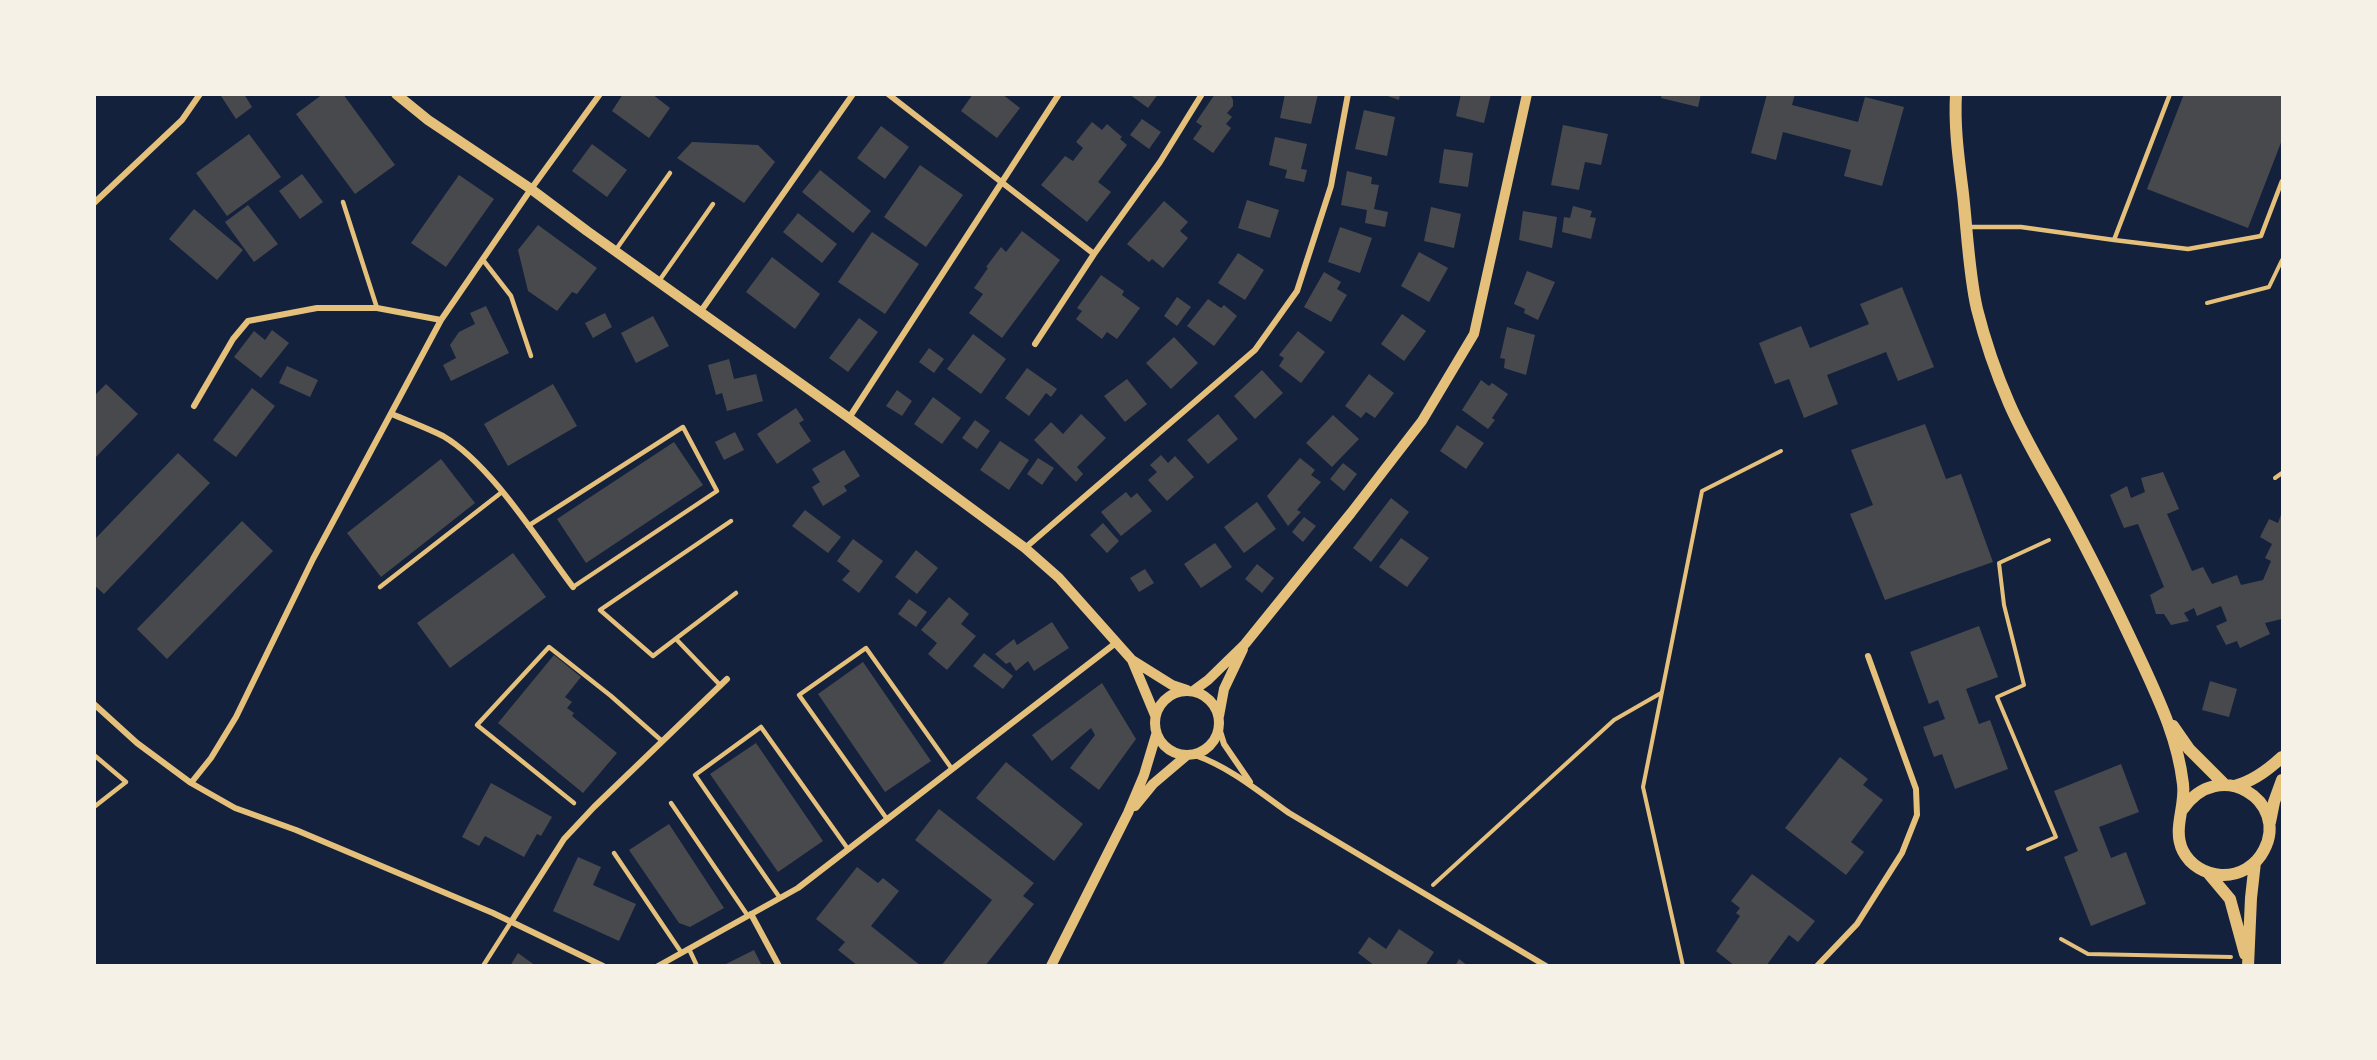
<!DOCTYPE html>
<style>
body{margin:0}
#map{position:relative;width:2377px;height:1060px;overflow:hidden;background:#14213d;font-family:"Source Serif 4",serif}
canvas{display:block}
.frame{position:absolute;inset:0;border:96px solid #f6f1e7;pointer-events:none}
</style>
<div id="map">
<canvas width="2377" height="1060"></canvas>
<div class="frame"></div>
</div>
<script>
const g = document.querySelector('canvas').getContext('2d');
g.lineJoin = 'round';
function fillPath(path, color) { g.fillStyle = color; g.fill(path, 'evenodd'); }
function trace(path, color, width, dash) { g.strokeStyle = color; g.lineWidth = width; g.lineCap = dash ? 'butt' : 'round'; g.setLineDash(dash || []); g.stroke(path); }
const building = new Path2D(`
 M223,94H244L252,107L236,119L221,96Z
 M323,94H343L395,165L355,194L296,114Z
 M623,94H652L670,108L649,138L612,111Z
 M973,94H1002L1020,108L997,138L961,111Z
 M1129,94H1158L1148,108Z
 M1215,94H1230L1233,100V106L1227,113L1232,117L1226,124L1231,128L1213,153L1193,139L1202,126L1196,122Z
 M1285,94H1318L1311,124L1280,118Z
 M1382,94H1400L1399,100Z
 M1461,94H1491L1484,123L1456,116Z
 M1662,94H1701L1698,107L1661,98Z
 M1767,94H1795L1792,105L1858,122L1865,97L1904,107L1882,186L1844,176L1851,150L1783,132L1776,160L1751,153Z
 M2184,94H2282V140L2248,228L2147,189Z
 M1364,110L1395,117L1387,156L1355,149Z
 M1142,119L1161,132L1149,149L1130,135Z
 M1092,122L1102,130L1107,124L1122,137L1120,139L1127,145L1098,182L1111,192L1087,222L1041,185L1065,156L1073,161L1083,148L1076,142Z
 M1563,125L1608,134L1601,165L1585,162L1579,190L1551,185Z
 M881,126L909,147L885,179L857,158Z
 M249,134L281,177L227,216L196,173Z
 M1275,137L1307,144L1301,169L1307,170L1304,182L1285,178L1287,170L1269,165Z
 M692,142L758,145L775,162L744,203L677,158Z
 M592,144L627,170L607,197L572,171Z
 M1444,149L1473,153L1468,187L1439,183Z
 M920,165L963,195L926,247L884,217Z
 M820,170L871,211L853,233L802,192Z
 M1347,171L1372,177L1371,184L1379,185L1374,209L1388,212L1385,227L1365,223L1367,210L1341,205Z
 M302,174L323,202L300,219L279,191Z
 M459,175L494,199L446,267L411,243Z
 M1247,200L1279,210L1270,238L1238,228Z
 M1164,201L1188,222L1180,231L1188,238L1163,268L1152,259L1149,262L1127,244Z
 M248,205L278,244L254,262L225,222Z
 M1573,206L1592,211L1590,217L1596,218L1591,239L1562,232L1564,217L1570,218Z
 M1431,207L1461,214L1454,248L1424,241Z
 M194,209L243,250L217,280L169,239Z
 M1523,211L1557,217L1552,248L1519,240Z
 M798,213L837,244L822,263L783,232Z
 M538,225L597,268L577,294L572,292L557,311L528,291L518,250Z
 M1340,227L1372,238L1360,273L1328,262Z
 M1022,231L1060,260L1002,338L969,313L983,294L974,288L988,268L986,267L1001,247L1006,252Z
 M872,232L919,264L885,314L838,282Z
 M1419,252L1448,268L1429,302L1401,286Z
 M1238,253L1264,270L1245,300L1218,283Z
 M772,257L820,294L795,329L746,292Z
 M1527,271L1555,282L1538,320L1524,313L1525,309L1514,304Z
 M1324,272L1341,282L1337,289L1347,295L1331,322L1304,307Z
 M1101,275L1124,291L1122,295L1140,308L1117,339L1107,332L1102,339L1076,319L1082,311L1077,308Z
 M1902,287L1934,367L1898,381L1886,352L1827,375L1838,404L1804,418L1789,379L1775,384L1759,343L1801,326L1810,348L1869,324L1860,304Z
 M1177,297L1191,307L1177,326L1164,316Z
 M1208,299L1221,308L1224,305L1237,316L1214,346L1187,326Z
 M486,306L509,353L451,381L443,365L456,358L450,345L459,332L475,324L470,313Z
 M605,313L612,327L593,338L585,323Z
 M1402,314L1426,331L1404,361L1381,344Z
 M653,316L669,346L636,363L621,333Z
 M859,318L878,332L848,372L829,358Z
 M1507,327L1535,335L1526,375L1504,368L1505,359L1500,358Z
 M272,330L289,343L261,378L234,357L254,331L265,340Z
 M1298,331L1325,352L1301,383L1279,366L1284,358L1279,355Z
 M973,334L1006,359L981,394L947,369Z
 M1174,337L1198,363L1171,389L1146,363Z
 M929,348L944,359L934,373L919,362Z
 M729,359L734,379L756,374L763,401L727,411L722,393L716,395L708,365Z
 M287,366L318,380L310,397L279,383Z
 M1027,368L1057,389L1051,397L1046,393L1029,416L1005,398Z
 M1262,370L1283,393L1255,419L1234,396Z
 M1369,374L1394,393L1375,418L1366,412L1361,418L1345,406Z
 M1127,379L1147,404L1125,422L1104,396Z
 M1481,380L1489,386L1492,383L1508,394L1492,418L1495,420L1488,429L1462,410Z
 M106,384L138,414L94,459V396Z
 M553,384L577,426L508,466L484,424Z
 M252,388L275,406L236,457L213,440Z
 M897,390L912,401L902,416L886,406Z
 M933,397L961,418L942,444L914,424Z
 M796,408L804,420L799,423L811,441L777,464L757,434Z
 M1081,414L1106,438L1077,467L1083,474L1076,482L1034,440L1051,422L1063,434Z
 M1218,414L1238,439L1208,464L1187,440Z
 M1333,415L1359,439L1332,467L1306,443Z
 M975,420L990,431L977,449L962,438Z
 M1925,424L1946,479L1961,474L1993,562L1885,600L1850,514L1873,505L1851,450Z
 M1457,425L1484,443L1466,469L1440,451Z
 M735,432L744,450L724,460L715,442Z
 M1000,441L1029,460L1009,490L980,470Z
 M674,442L703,485L586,563L557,519Z
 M844,450L860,476L844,486L847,491L823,506L812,487L820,482L812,469Z
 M178,453L210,483L104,594L94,585V540Z
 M1161,455L1168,463L1175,456L1194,477L1167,501L1148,480L1157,472L1150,465Z
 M1038,458L1054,468L1042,485L1027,474Z
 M1300,458L1315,470L1311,475L1321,482L1297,510L1301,512L1288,526L1267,496Z
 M441,459L475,503L381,577L347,533Z
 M1343,463L1357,474L1344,491L1330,479Z
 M2163,472L2179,509L2167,514L2192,571L2203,567L2212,584L2237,575L2241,585L2263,580L2271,561L2265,558L2272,544L2260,537L2269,519L2278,523L2282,512V610L2281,611L2282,619L2265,623L2270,634L2240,648L2237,641L2226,645L2216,626L2227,621L2221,606L2197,616L2194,608L2184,613L2189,621L2171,625L2164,614H2156L2150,595L2164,587L2138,524L2124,528L2110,495L2127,486L2131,498L2145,492L2141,478Z
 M1126,492L1131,498L1137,493L1152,511L1121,536L1101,512Z
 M1391,498L1409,512L1371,562L1353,548Z
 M1257,502L1276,529L1244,553L1224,527Z
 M805,510L841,537L828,553L792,526Z
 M1304,517L1316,526L1303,542L1292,532Z
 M242,521L273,551L167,659L137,629Z
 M1103,523L1119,541L1107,553L1090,535Z
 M1401,538L1429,558L1407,587L1379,567Z
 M853,539L883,561L859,593L842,580L850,571L837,561Z
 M1215,543L1232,567L1201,588L1184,564Z
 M916,550L938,568L917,594L895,577Z
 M513,553L546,597L450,668L417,623Z
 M1257,564L1274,578L1262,593L1245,579Z
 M1145,569L1154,583L1139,592L1130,578Z
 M949,597L969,614L961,624L976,636L947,670L928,654L937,643L921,630Z
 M909,599L927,612L916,627L898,614Z
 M1052,622L1069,648L1034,671L1028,661L1016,671L1010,662L1006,664L995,654L1014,639L1017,645Z
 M1979,626L1998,677L1966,689L1979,724L1990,720L2008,769L1955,789L1942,754L1934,757L1923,727L1945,719L1938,700L1929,704L1910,652Z
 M984,653L1013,676L1003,689L973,666Z
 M554,655L581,677L565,697L572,702L567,708L574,713L572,716L617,753L583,793L498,723Z
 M863,662L931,761L885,792L818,694Z
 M2210,681L2237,689L2229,717L2202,710Z
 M1102,683L1136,739L1099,790L1070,768L1095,735L1091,728L1052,761L1032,735Z
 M756,743L823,841L778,872L710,774Z
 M1840,757L1868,779L1863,785L1883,800L1851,842L1864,852L1846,875L1785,828Z
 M1006,762L1083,824L1054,861L976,798Z
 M2121,764L2139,812L2099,827L2111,858L2126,852L2146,904L2091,926L2064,857L2078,851L2054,791Z
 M491,783L552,817L541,836L537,834L524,857L485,836L479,846L462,837Z
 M939,809L1034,883L1023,896L1034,904L985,966H941L992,900L915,840Z
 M669,824L724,908L690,927L679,923L629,850Z
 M578,857L601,867L593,885L636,904L619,941L553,911Z
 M857,867L878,883L883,878L899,891L871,926L921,966H858L838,950L845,942L816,919Z
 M1752,874L1815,921L1798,942L1789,935L1766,966H1735L1716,951L1740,916L1736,913L1740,908L1731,901Z
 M1399,929L1434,952L1425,966H1375L1358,953L1369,937L1386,949Z
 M754,950L762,966H722Z
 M518,953L536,966H510Z
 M1459,959L1468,966H1455Z`);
const path = new Path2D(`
 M2207,303L2269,287L2282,260
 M2275,478L2282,473
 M2028,849L2056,837L1997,697L2024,685L2004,605L1999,563L2049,540
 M1433,885L1614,720L1661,693
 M2061,939L2088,954L2231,957
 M1683,966L1643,787L1702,491L1781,451`);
const service = new Path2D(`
 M2170,94L2114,240L2188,249L2261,236L2282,181
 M343,202L377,308
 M1968,227H2021L2114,240
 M615,251L670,173
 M483,260L511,296L531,356
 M659,281L713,204
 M731,521L600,610L653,656L736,593
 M528,526L683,427L717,491L573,587
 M380,587L502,492
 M676,639L720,685
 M94,755L126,782L94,807
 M574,803L477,725L549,647L611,696L662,741
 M671,803L748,916
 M887,819L799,695L866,648L952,769
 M614,853L681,952
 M780,898L695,775L761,727L848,849
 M689,949L697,966
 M483,966L511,922`);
const minor = new Path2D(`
 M888,94L1094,254L1035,344
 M94,203L182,120L200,94
 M1094,254L1160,162L1202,94
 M701,311L853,94
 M194,406L233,339L248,321L317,308H377L441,320
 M392,414C408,421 427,428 443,436C491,464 539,542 573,587
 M849,418L1059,94
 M1025,548L1255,350L1297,291L1331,186L1348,94
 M94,704L137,743L191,783L235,808L296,830L493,913L603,966
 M1219,728L1224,744L1250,782
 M1195,755C1231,768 1258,791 1289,813L1546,966
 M191,783L211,758L236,717L313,559L441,320L531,189L600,94
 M751,914L779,966
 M511,922L564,839L594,807L727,679
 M658,966L798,888L1117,642
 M1817,966L1857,924L1902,853L1917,815L1916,789L1868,656`);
const tertiary = new Path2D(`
 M396,94L428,120L531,189L587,231L849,418L1025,548L1059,578L1132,660L1172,685L1187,690
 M1132,660L1155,715
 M1155 723a32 32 0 1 1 64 0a32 32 0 1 1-64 0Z
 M1193,691L1208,680L1245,644L1351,513L1422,421L1474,334L1527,94
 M1219,716L1224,689L1243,649
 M1135,806L1153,784L1186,756
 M1051,966L1128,813L1144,775L1156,735`);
const secondary = new Path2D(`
 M1956,94C1954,128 1959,161 1963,194C1967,229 1969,275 1977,309C1985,341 1996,373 2009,403C2024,438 2045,472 2063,505C2092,558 2118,611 2143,665C2161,704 2178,741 2183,784C2186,807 2172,829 2183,851C2190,865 2205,874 2221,875C2239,876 2256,866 2264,850C2290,801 2219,756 2183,809
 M2173,726L2189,749L2225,785
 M2234,786C2252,782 2268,770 2282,757
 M2270,822L2274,802L2282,780
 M2209,874L2230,899L2245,954
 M2248,966L2251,898L2255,862`);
fillPath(building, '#48494c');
trace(path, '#e5c07b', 4);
trace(service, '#e5c07b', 4.5);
trace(minor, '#e5c07b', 6);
trace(tertiary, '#e5c07b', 10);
trace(secondary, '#e5c07b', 12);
</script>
